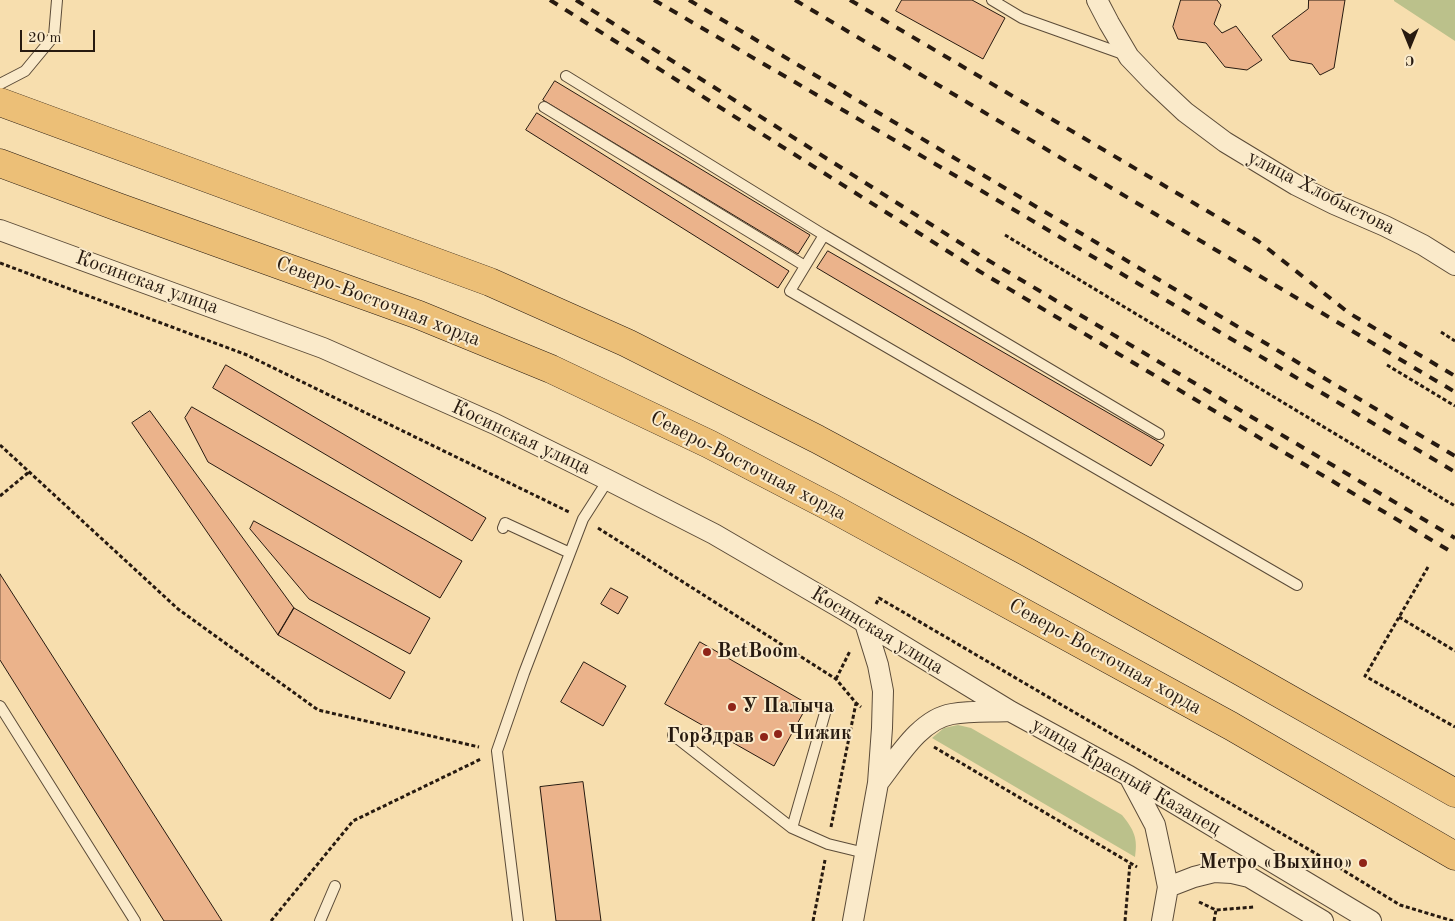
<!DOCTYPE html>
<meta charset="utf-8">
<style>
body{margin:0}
#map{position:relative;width:1455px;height:921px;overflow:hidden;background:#f7deae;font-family:"Old Standard TT",serif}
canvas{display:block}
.north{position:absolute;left:1385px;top:20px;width:50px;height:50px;-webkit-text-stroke:4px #faeaca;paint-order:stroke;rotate:180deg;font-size:14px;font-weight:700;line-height:20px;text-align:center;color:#271a10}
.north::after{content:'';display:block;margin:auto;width:18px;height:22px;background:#271a10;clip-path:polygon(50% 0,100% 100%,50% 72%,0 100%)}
.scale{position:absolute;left:20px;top:30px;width:75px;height:22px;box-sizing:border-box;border:2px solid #271a10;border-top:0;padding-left:6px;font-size:15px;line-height:18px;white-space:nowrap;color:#271a10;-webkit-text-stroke:4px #faeaca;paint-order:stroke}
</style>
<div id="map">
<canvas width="1455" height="921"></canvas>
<div class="north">С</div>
<div class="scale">20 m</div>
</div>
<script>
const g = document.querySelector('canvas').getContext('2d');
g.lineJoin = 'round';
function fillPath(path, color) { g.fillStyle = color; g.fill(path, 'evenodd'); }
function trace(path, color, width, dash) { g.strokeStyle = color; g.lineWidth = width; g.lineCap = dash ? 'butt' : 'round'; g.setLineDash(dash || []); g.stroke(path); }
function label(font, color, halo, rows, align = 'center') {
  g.font = font + ' "Old Standard TT",serif'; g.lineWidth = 4; g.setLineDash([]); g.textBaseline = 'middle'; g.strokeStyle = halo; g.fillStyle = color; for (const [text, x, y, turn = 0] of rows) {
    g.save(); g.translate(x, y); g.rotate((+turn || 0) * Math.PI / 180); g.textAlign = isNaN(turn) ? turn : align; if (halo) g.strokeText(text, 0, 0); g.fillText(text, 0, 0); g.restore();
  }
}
const green = new Path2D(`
 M1394,0H1455V41L1394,1Z
 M958,725L971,728L1122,815C1134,830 1138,838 1135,857L932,738L944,728Z`);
const building = new Path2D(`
 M902,0H972L1005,18L983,59L896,11Z
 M1181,0H1217L1221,5L1214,24L1222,33L1236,26L1262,60L1247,70L1225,67L1206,43L1178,39L1173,27Z
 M1309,0H1345L1334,68L1320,75L1312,64L1290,60L1272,36L1308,9Z
 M555,81L810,235L798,254L543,100Z
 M537,113L789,271L778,288L526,130Z
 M828,251L1164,445L1151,466L817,268Z
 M226,365L486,518L472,541L213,388Z
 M192,407L462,561L440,598L208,462L185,418Z
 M150,411L294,608L278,635L132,423Z
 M254,521L430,618L410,654L309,599L250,529Z
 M0,574L222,921H164L0,660Z
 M611,588L628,597L618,614L601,604Z
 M294,608L405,672L390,699L278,635Z
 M700,642L808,704L774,766L665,704Z
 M584,662L626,686L603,726L561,702Z
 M583,782L601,921H556L540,787Z`);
const path = new Path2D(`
 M1005,235L1455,506
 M0,263L247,355L569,512
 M1441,332L1455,341
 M1387,365L1455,406
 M0,445L178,609L318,710L479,747
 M0,496L29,472
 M598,528L836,679L856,703L861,707
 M1428,567L1365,676L1455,727
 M876,604L879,598L1320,856L1400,905L1453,921
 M1399,617L1455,651
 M836,679L850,651
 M934,747L1137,867
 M831,827L856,703
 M1199,902L1216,910L1254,907
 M271,921L353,821L481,759
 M813,921L825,860
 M1125,921L1130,863
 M1214,921L1216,910`);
const lane = new Path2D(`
 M992,0L1022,18L1126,55
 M566,76L824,235
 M0,84L25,71L54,36L57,0
 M544,107L805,266
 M1159,434L824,235L790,291L1297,585
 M503,528L505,523L570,553
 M0,706L135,921
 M673,735L792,828L828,844L865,853
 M792,828L825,713
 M320,921L335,886
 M518,921L497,751L524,673L583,519L608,480`);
const street = new Path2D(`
 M1097,0L1109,23L1129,57L1153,82L1185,112L1225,142L1296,185L1334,204L1385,226L1423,245L1455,265
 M0,230L323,348L495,424L608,480L714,534L846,611L1010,711L1129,776L1371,921
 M1129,776L1155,825L1164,867L1168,887L1162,921
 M878,783C897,759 920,719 952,714C971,711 991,712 1010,711
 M1168,887L1194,877L1214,872L1232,873L1249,877L1323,921
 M853,921L878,783L882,728L883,691L878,665L865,623`);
const primary = new Path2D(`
 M0,102L490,282L627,343L817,439L1027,552L1240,671L1455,793
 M0,163L118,207L419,315L551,369L709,444L832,508L1231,726L1455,856`);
const rail = new Path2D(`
 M550,0L979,271L1455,554
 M576,0L981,256L1455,538
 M654,0L1016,211L1455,472
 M689,0L1455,456
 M795,0L1455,392
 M850,0L1258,241L1349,313L1455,376`);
const markers = [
 [707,652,5,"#8f2418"],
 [732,707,5,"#8f2418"],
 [778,734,5,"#8f2418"],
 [764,737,5,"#8f2418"],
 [1363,863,5,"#8f2418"]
];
const streetNames = [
 ["улица Хлобыстова",1321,193,27],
 ["Косинская улица",147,283,20],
 ["Северо-Восточная хорда",378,302,21],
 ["Косинская улица",521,438,25],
 ["Северо-Восточная хорда",748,466,27],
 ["Косинская улица",877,631,31],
 ["Северо-Восточная хорда",1105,657,29],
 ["улица Красный Казанец",1126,777,30]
];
const poiNames = [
 ["BetBoom",717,652],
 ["У Палыча",742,707],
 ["Чижик",788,734],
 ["ГорЗдрав",754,737,"right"],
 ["Метро «Выхино»",1353,863,"right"]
];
fillPath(green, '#bbc18b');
fillPath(building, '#ebb38b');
trace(building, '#271a10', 1);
trace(lane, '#5b4b38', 12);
trace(street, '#5b4b38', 22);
trace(primary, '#271a10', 29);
trace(path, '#271a10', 3, [4, 2.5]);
trace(lane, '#faeaca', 10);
trace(street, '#faeaca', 20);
trace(primary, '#ecbf77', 28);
trace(rail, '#271a10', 4, [9, 9]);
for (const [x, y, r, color] of markers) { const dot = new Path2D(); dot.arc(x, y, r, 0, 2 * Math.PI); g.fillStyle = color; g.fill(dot); trace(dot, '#faeaca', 2); }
label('20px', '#271a10', '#faeaca', streetNames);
label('bold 20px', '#271a10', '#faeaca', poiNames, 'left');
</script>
